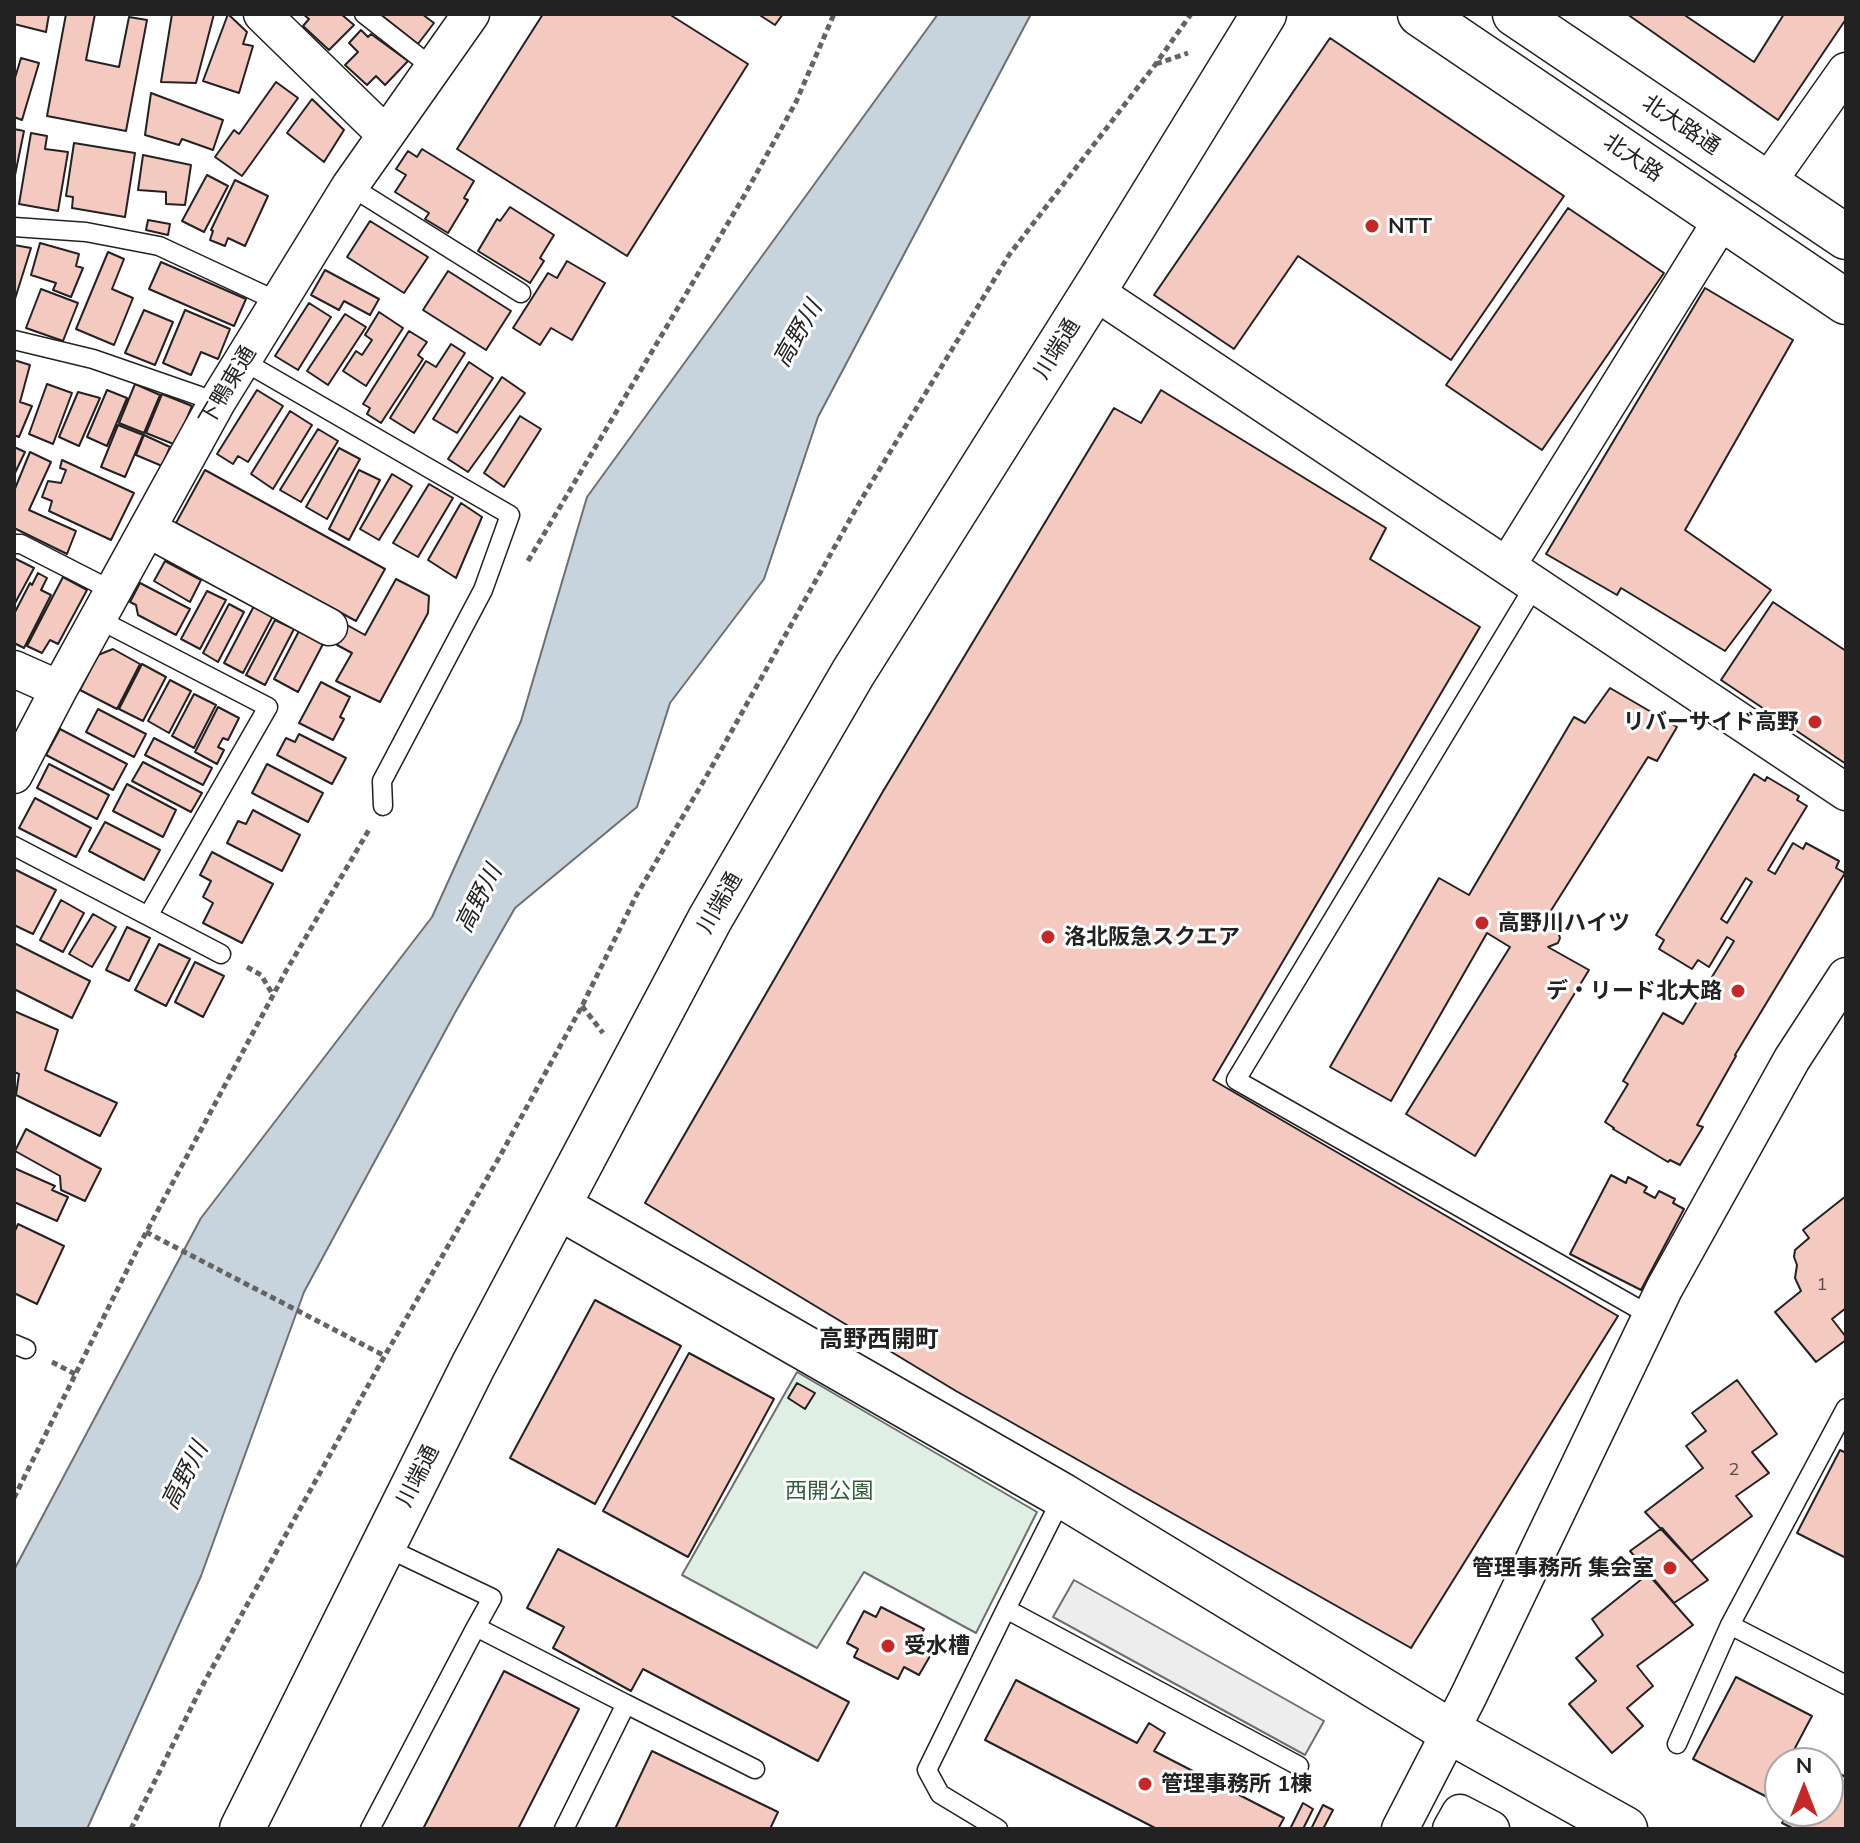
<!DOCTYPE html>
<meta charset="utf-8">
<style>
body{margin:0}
#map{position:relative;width:1860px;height:1843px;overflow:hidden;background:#fff;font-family:Mulish,sans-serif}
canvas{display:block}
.frame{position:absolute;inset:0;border:16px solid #222;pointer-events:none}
.north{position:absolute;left:1764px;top:1747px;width:80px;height:80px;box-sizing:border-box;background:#fff;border:2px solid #a7a7a7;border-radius:50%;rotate:0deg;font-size:22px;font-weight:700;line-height:32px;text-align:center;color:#222}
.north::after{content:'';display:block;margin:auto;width:28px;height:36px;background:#c62828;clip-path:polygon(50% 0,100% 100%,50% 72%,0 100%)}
</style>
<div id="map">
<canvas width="1860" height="1843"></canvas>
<div class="frame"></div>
<div class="north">N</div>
</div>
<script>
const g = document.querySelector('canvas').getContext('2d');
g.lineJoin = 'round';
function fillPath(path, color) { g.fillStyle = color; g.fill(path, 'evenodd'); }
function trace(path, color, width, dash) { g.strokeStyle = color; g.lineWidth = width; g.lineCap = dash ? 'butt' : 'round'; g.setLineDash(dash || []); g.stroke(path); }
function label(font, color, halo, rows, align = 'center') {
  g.font = font + ' Mulish,"Noto Sans JP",sans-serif'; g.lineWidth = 6; g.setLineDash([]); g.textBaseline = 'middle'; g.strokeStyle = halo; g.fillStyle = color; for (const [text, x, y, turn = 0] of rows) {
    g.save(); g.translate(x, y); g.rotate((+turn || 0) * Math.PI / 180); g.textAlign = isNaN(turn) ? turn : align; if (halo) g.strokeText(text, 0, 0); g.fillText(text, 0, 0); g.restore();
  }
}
const green = new Path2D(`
 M797,1372L1037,1512L976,1633L864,1572L817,1648L682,1575Z`);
const parking = new Path2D(`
 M1074,1580L1324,1721L1305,1755L1053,1617Z`);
const water = new Path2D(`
 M938,14H1031L818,417L764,579L670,703L637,807L515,908L456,1011L304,1292L201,1576L87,1829H14V1570L201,1218L432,917L521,721L587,497Z`);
const building = new Path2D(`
 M14,14H49L46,32L14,24Z
 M66,14H95L86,60L119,67L129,17L147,20L126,131L47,116Z
 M172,14H214L196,83L161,82Z
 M228,14L247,32L243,44L253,46L239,93L203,81Z
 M303,14H341L354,25L329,50L303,26L309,19Z
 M380,14H422L434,23L418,44Z
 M543,14H669L748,64L627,256L457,149Z
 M758,14H783L775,25Z
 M1627,14H1846V19L1778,120Z
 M1683,14H1784L1754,62Z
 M361,30L368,37L371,34L408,61L385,85L376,76L367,85L345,65L358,52L349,43Z
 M1330,38L1564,196L1451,360L1298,256L1234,349L1154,295Z
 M21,58L39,63L22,120L14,117V81Z
 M276,82L298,98L242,176L215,157L234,130L239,134Z
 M151,93L223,120L213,150L182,139L179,145L145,135Z
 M312,99L344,130L324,162L287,133Z
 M14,129L24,131L14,180Z
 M31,133L47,136L45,149L68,152L58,211L19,204Z
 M74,143L135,153L125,217L72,208L73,197L66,196Z
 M422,149L474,181L464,198L468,200L448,233L425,219L429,213L395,192L406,175L396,169L408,151L417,157Z
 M143,155L191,165L185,205L166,204V192L138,190Z
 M207,175L228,186L204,232L182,221Z
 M235,180L268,196L245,246L228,238L225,246L210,240L213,231L211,230Z
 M510,207L554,235L540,258L544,261L530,283L478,251L497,219L500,221Z
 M1568,208L1664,273L1542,450L1446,385Z
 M148,220L170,224L168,235L146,230Z
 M370,221L428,257L404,293L347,257Z
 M40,243L79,254L76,266L83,268L71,297L53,290L56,283L31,275Z
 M14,245L31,248L14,302Z
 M108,252L124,259L112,289L133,298L114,345L76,329Z
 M567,261L605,283L572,340L551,328L540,345L513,328L548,273L557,278Z
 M161,262L246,299L234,326L149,289Z
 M325,270L379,299L370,315L344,301L339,310L311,295Z
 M448,271L511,311L486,350L423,310Z
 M1705,288L1793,340L1685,530L1771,590L1725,651L1621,588L1617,595L1546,554Z
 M41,289L78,303L63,341L26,328Z
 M309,303L331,317L298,370L275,356Z
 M144,310L173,322L155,365L125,353Z
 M185,310L230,329L218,359L201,352L191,375L163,363Z
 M379,312L403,328L366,386L343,371L356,351L362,355L372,340L365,335Z
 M345,314L366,327L328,385L307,371Z
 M409,331L427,342L418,355L423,359L381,423L367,414L370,408L363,404Z
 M451,344L465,353L414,433L390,418L426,361L436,367Z
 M14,360L30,365L20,402L32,406L19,437L14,435Z
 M469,362L493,378L457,433L433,419Z
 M502,377L525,393L468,472L448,459Z
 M47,384L72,393L53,444L29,434Z
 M135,384L160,395L144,433L119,423Z
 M107,390L127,398L107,446L87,437Z
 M257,390L283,406L248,462L238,456L233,464L217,454Z
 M1161,390L1386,528L1370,559L1480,627L1213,1080L1618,1316L1411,1648L956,1391L645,1203L882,793L1114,408L1141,423Z
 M78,392L100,398L79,446L59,437Z
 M162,394L192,406L176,445L146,433Z
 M290,411L312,425L273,489L251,474Z
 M520,416L541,429L504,487L484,473Z
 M118,425L143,435L125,477L101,467Z
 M318,429L338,441L301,502L280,490Z
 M144,435L170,447L162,466L136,455Z
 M14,447L25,452L14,475Z
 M339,448L360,459L327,519L306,507Z
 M30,452L51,462L29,510L76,531L67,554L14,528V491Z
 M62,460L134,493L111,540L49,511L52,501L42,497L48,481L61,483L66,470L60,468Z
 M205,470L385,569L356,621L176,523Z
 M359,470L380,480L349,540L329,529Z
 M392,474L412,486L379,540L360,529Z
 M429,484L453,498L418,557L393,543Z
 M461,503L482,517L456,578L428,560Z
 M14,558L34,568L14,605Z
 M165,561L201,580L190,602L154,581Z
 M38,573L47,578L41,590L51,595L24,648L14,643V614L30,583L32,585Z
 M63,577L87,590L58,644L50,640L42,653L27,646Z
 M396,579L429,596L428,613L380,702L336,681L352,653L337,645L347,625L365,635Z
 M140,583L190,609L176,635L138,615L136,605L130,602Z
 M207,591L226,600L200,649L181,639Z
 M1773,602L1846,651V764L1721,680Z
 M229,604L244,612L218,662L203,653Z
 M254,606L273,616L243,673L224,663Z
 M275,620L294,629L265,685L246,675Z
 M299,631L323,644L298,692L274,679Z
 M113,649L140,664L117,709L80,690L98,655Z
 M142,664L166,677L143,721L119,709Z
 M170,680L191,691L169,733L148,721Z
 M321,682L350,697L340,717L344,719L333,740L299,723Z
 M1610,688L1677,727L1657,761L1648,757L1545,920L1556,925L1560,938L1558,943L1548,947L1589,970L1475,1156L1406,1114L1510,947L1487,933L1391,1101L1330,1067L1439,878L1469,895L1574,717L1585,723Z
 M194,694L216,705L194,748L172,736Z
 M218,707L239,718L228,740L223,738L218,747L224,750L217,764L195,752Z
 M98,709L146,734L134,757L86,732Z
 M60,729L127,764L113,790L46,755Z
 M299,734L346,758L332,784L277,755L286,738L295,742Z
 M154,738L212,768L203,785L145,755Z
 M143,762L202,793L191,812L132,781Z
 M49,764L109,795L97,819L37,788Z
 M267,764L323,793L308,822L252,793Z
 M1754,774L1765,781L1767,777L1799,796L1797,800L1807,806L1768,870L1775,874L1793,843L1803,849L1806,843L1839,861L1836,868L1845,873L1735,1055L1736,1056L1697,1125L1703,1127L1680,1165L1670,1160L1668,1162L1613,1129L1614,1128L1605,1122L1628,1084L1623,1081L1663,1013L1683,1024L1734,941L1727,937L1709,967L1698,960L1692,969L1659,949L1664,940L1656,935ZM1746,878L1752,882L1727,923L1721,919Z
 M127,784L176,810L163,837L113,811Z
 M35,798L91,828L76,857L19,828Z
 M253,810L300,835L282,871L227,843L238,821L246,824Z
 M105,822L160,850L144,880L89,851Z
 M212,852L273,884L242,943L203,923L213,903L203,897L211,881L200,875Z
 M14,869L56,890L33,934L14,925Z
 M61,900L84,913L63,952L40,940Z
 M93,914L116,927L92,967L69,954Z
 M127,927L150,938L129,981L106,970Z
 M14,943L90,981L72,1018L14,989Z
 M159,944L190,959L166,1006L135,990Z
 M195,962L224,976L203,1017L175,1002Z
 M14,1011L58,1030L45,1070L117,1103L100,1136L16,1095L19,1074L14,1072Z
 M26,1129L101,1169L85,1201L61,1190L60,1176L15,1151Z
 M14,1168L55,1186L52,1190L68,1197L57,1221L14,1202Z
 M1611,1175L1626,1183L1628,1177L1647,1187L1644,1192L1655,1198L1659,1191L1675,1199L1673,1203L1684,1209L1641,1290L1570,1254Z
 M1846,1196V1308L1832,1319L1846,1337V1340L1816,1362L1775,1312L1801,1291L1795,1278L1797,1265L1794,1257L1795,1250L1809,1238L1803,1230Z
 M18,1224L64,1246L37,1304L14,1293V1233Z
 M595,1300L681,1346L595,1504L510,1458Z
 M689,1353L774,1399L688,1557L603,1511Z
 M1737,1380L1777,1434L1752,1452L1769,1473L1736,1496L1752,1516L1691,1561L1645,1512L1703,1468L1686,1446L1706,1431L1692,1413Z
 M797,1383L815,1393L805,1409L788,1398Z
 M1840,1450L1846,1453V1558L1797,1533Z
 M1662,1528L1708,1580L1674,1603L1630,1551Z
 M558,1549L849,1702L818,1761L643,1669L631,1691L553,1648L564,1627L527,1608Z
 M1648,1574L1693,1625L1637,1666L1653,1686L1627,1708L1643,1726L1612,1753L1569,1704L1596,1681L1576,1658L1603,1635L1592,1619Z
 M881,1607L924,1629L917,1642L933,1651L919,1675L904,1667L898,1679L854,1657L858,1649L847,1643L864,1611L876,1617Z
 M504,1671L579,1709L518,1829H423Z
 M1736,1677L1812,1716L1787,1763H1780V1777L1769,1798L1693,1759Z
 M1016,1680L1137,1743L1149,1723L1165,1733L1154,1751L1284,1818L1278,1829H1157L985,1740Z
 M652,1751L778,1812L770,1829H615Z
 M1828,1768L1846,1777V1829H1794L1782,1823L1789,1811H1828Z
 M1303,1803L1313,1809L1303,1829H1290Z
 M1323,1805L1333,1810L1323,1829H1311Z`);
const path = new Path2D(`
 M1156,64L1188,53
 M528,561L744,196L796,102L834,14
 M247,967L261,975L273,995
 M582,1006L603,1033
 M146,1232L385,1356
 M52,1362L75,1374
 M14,1498L141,1242L286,971L370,828
 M131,1829L200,1690L380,1364L500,1156L582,1006L636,896L706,777L858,505L1009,255L1155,65L1191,14`);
const lane = new Path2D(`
 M364,14L433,68
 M350,186L521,293
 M14,227L86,232L159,246L279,302
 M14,340L93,359L217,402
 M243,361L510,515L483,590L382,781L383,806
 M14,544H21L113,591
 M1535,585L1236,1080L1651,1316
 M98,619L268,707L148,916
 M14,846L221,954
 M14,1344L26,1349
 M383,1546L492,1598L476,1627L626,1704L564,1829
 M1006,1609L1299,1766
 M1730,1625L1846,1685
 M626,1704L755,1769
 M1677,1744L1730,1625L1846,1408
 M370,1829L476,1627
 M998,1829L940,1794L927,1770L1006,1609L1063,1496`);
const street = new Path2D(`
 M262,14L386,135
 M1767,183L1846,71
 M1094,291L1846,792
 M148,529L329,627
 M1507,566L1723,218
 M14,669L59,689
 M14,775L59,689L217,402L350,186L471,14
 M1400,1829L1468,1697L1664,1289L1792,1059L1846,976
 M1451,1829L1460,1813L1491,1829`);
const secondary = new Path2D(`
 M559,1207L1063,1496L1451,1732L1625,1829
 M242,1829L473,1366L710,919L853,673L1103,276L1264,14`);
const primary = new Path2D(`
 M1420,14L1846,302
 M1515,14L1846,237`);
const markers = [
 [1372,226,8,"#c62828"],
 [1815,722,8,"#c62828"],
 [1482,923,8,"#c62828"],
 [1048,937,8,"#c62828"],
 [1738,991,8,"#c62828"],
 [1670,1568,8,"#c62828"],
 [888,1646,8,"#c62828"],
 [1145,1784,8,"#c62828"]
];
const numberNames = [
 ["1",1822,1285],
 ["2",1734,1470]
];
const streetNames = [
 ["北大路通",1681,125,34],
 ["北大路",1633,158,34],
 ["川端通",1057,349,-58],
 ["下鴨東通",228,386,-59],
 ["川端通",720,903,-60],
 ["川端通",418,1476,-63]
];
const poiNames = [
 ["NTT",1388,226],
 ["リバーサイド高野",1799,722,"right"],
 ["高野川ハイツ",1498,923],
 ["洛北阪急スクエア",1064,937],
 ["デ・リード北大路",1722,991,"right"],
 ["管理事務所 集会室",1654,1568,"right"],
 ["受水槽",904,1646],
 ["管理事務所 1棟",1161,1784]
];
const parkNames = [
 ["西開公園",829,1491]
];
const waterNames = [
 ["高野川",798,334,-60],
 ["高野川",479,899,-63],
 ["高野川",185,1476,-63]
];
const neighbourhoodNames = [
 ["高野西開町",879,1340]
];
fillPath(green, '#e0efe3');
trace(green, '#6f6f6f', 2);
fillPath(parking, '#ededed');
trace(parking, '#6f6f6f', 2);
fillPath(water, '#c7d3dd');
trace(water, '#6f6f6f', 2);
fillPath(building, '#f3c9c0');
trace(building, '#222', 2);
trace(lane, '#222', 21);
trace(street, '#222', 39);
trace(secondary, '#222', 47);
trace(primary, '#222', 47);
trace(path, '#646464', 5, [6, 4]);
trace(lane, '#fff', 18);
trace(street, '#fff', 36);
trace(secondary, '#fff', 44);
trace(primary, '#fff', 44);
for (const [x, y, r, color] of markers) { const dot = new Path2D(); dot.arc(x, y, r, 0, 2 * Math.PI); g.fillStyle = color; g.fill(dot); trace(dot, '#fff', 3); }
label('18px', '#564c4a', null, numberNames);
label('22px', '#222', '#fff', streetNames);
label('bold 22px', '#222', '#fff', poiNames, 'left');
label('22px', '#2f5e38', '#fff', parkNames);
label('italic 24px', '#222', '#fff', waterNames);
label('bold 24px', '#222', '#fff', neighbourhoodNames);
</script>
